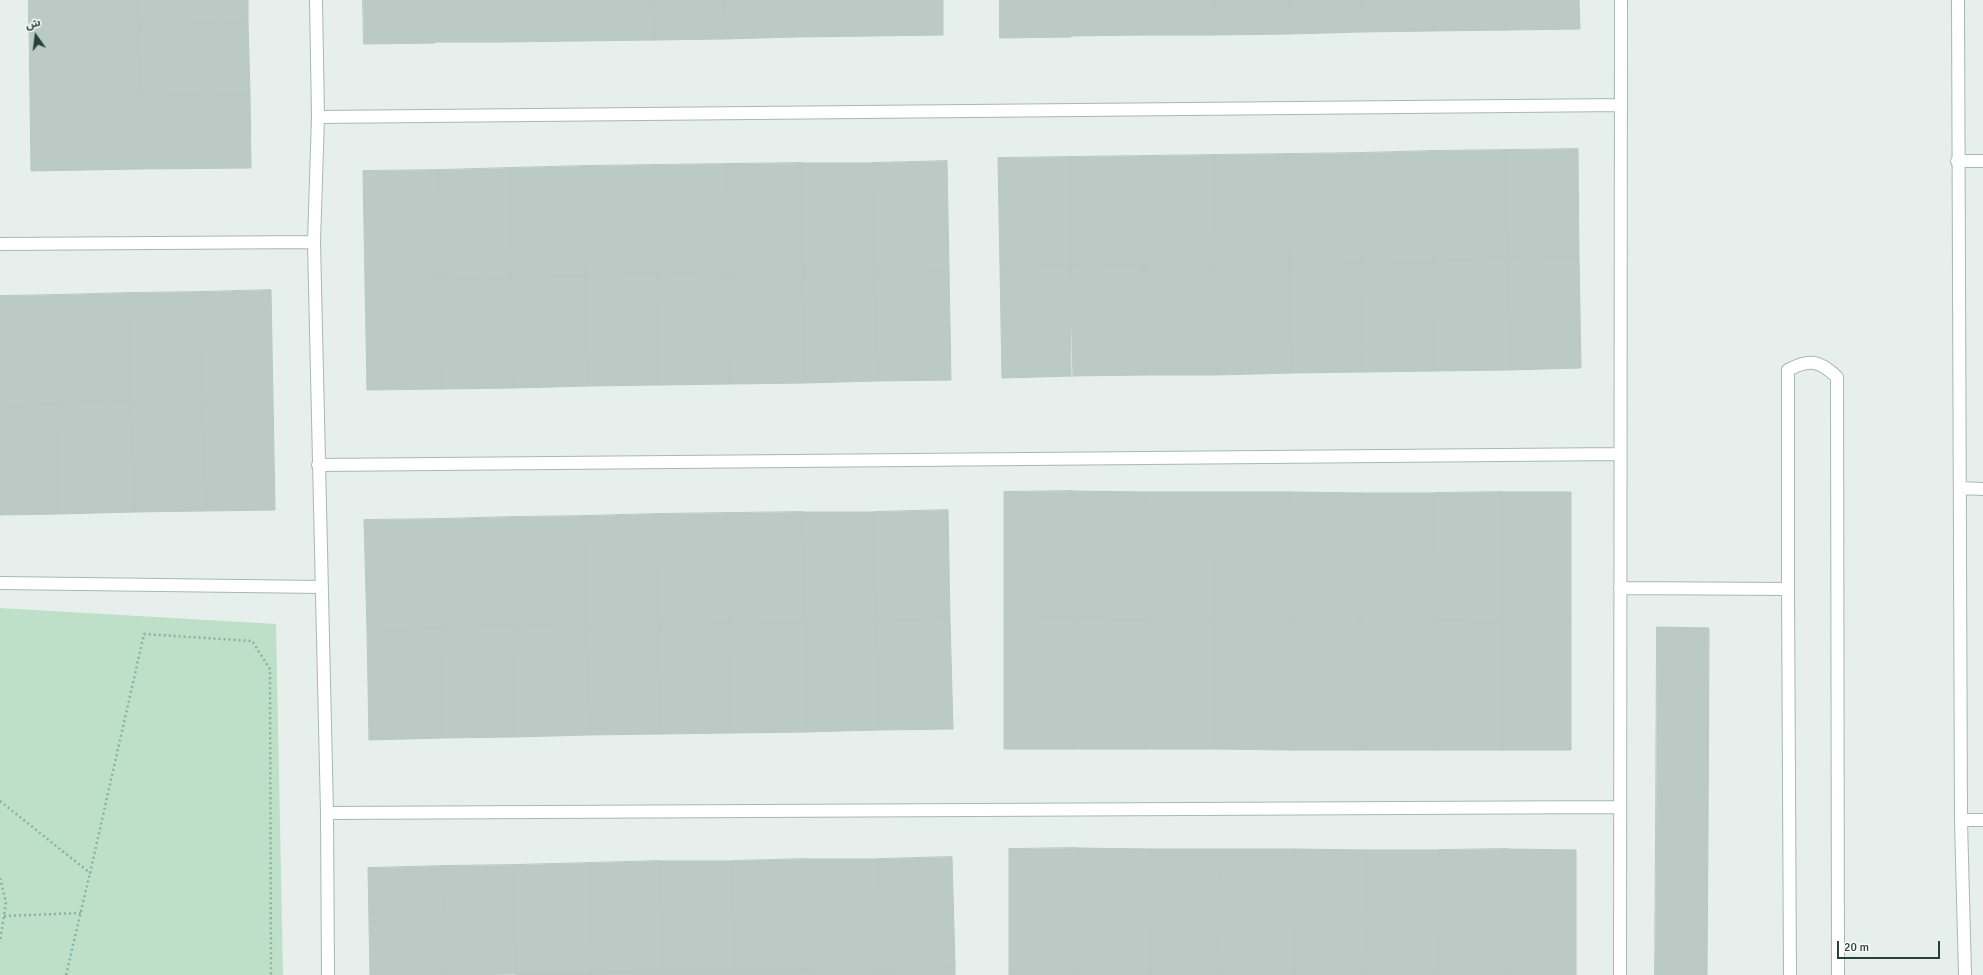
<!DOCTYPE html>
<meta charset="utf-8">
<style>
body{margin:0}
#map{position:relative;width:1983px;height:975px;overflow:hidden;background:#e6efeb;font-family:Signika,"Noto Sans Arabic",sans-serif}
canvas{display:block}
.north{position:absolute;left:16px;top:16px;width:40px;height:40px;-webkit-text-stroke:3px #f7fbf9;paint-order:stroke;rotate:346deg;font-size:11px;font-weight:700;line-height:16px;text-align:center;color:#24423a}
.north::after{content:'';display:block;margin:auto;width:14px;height:18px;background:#24423a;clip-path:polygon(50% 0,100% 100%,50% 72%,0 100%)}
.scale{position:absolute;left:1837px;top:941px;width:103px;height:18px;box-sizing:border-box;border:2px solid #24423a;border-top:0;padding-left:5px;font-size:12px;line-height:14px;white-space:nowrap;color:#24423a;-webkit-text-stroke:3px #f7fbf9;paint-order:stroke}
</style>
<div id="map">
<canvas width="1983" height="975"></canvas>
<div class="north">ش</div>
<div class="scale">20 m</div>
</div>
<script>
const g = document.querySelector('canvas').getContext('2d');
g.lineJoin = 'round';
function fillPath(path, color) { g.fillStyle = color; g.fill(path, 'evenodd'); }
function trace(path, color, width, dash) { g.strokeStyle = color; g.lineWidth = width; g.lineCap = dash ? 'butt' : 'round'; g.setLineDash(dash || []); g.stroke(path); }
const green = new Path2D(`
 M0,608L276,624L283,975H0Z`);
const building = new Path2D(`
 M29,0H138L139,24L29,25Z
 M138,0H248V21L139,24Z
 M363,0H433L435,43L364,44Z
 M433,0H507V42H434Z
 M507,0H579V41L507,42Z
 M579,0H653L654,40L579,41Z
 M653,0H724L725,39L654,40Z
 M724,0H795L796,37L725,39Z
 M795,0H871V36L796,37Z
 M871,0H943V35L871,36Z
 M1000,0H1069L1071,37L1000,38Z
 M1069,0H1143V35L1070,36Z
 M1143,0H1215L1216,35H1143Z
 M1215,0H1289L1290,34L1216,35Z
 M1289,0H1361L1362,32L1290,34Z
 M1361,0H1432V31L1362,32Z
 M1432,0H1507L1508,30L1432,31Z
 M1507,0H1579L1580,29L1508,30Z
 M248,21L250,93L140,95L139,24Z
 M139,24L140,95L30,97L29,25Z
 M250,93L251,168L140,169V95Z
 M140,95V169L31,171L30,97Z
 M1578,149L1579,258L1508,259L1506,150Z
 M1506,150L1508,259L1433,261L1431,151Z
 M1431,151L1433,261L1361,262L1360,153Z
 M1360,153L1361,262L1290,264L1287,154Z
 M1287,154L1290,264L1215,265L1213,155Z
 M1213,155L1215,265L1144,266L1143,156Z
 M1143,156L1144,266L1070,267L1069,157Z
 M1069,157L1070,267L1000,268L998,158Z
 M947,161L949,270L875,272L873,163Z
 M802,163L803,272L728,273L726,164Z
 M802,163H873L875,272H803Z
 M726,164L728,273L657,275L655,165Z
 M655,165L657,275L586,276L583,166Z
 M583,166L586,276L511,277L509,168Z
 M509,168L511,277L440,279L438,170Z
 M438,170L440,279L365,281L363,171Z
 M1579,258L1581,368L1509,370L1508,259Z
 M1508,259L1509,370L1434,371L1433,261Z
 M1433,261L1434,371L1363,372L1361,262Z
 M1361,262L1363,372L1292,373L1290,264Z
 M1290,264L1292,373L1217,375L1215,265Z
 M1215,265L1217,375H1145L1144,266Z
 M1144,266L1145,375L1071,376L1070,267Z
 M1070,267L1073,376L1002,378L1000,268Z
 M949,270L951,380L877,381L875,272Z
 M803,272L805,383L730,384L728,273Z
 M803,272H875L877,381L805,383Z
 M728,273L730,384L659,385L657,275Z
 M657,275L659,385L588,386L586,276Z
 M586,276L588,386L514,388L511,277Z
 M511,277L514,388L442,389L440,279Z
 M440,279L442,389L367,390L365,281Z
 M271,290L273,399L203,401L200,292Z
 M200,292L203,401L131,402L129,293Z
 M129,293L131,402L57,404L55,295Z
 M55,295L57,404L0,406V296Z
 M273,399L275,510L205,511L203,401Z
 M203,401L205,511L134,512L131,402Z
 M131,402L134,512L59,514L57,404Z
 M57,404L59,514L0,515V406Z
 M1072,491L1073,619L1004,620V492Z
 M1072,491L1146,492L1145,620L1073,619Z
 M1146,492H1215L1214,620H1145Z
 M1215,492H1290L1289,620H1214Z
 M1290,492L1361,493L1360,620H1289Z
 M1502,492H1571V621H1502Z
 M1502,492V621L1433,620L1434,493Z
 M1361,493H1434L1433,620H1360Z
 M948,510L950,619L876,621L874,512Z
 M803,512H874L876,621H805Z
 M803,512L805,621L729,622L727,513Z
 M727,513L729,622L659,624L656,514Z
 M656,514L659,624L587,625L585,516Z
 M585,516L587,625L513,627L511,517Z
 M511,517L513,627L441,628L439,519Z
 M439,519L441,628L367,630L364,520Z
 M950,619L953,729L878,730L876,621Z
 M1073,619V749H1004V620Z
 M1073,619L1145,620V749H1073Z
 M1145,620H1214L1213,749H1145Z
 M1214,620H1289L1288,750L1213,749Z
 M1289,620H1360V750H1288Z
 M1360,620H1433V750H1360Z
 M1433,620L1502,621V750H1433Z
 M805,621H876L878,730L806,732Z
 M805,621L806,732L731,733L729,622Z
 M1502,621H1571V750H1502Z
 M729,622L731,733L660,734L659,624Z
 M659,624L660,734L589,735L587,625Z
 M587,625L589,735L515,737L513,627Z
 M513,627L515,737L443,738L441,628Z
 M1657,627L1709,628L1708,830H1656Z
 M441,628L443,738L369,740L367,630Z
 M1656,830H1708L1707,975H1655Z
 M1077,848V975H1009V849Z
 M1077,848L1151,849L1150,975H1077Z
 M1151,849H1220L1219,975H1150Z
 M1220,849H1295L1294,975H1219Z
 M1295,849L1366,850L1365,975H1294Z
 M1507,849L1576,850V975H1507Z
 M1507,849V975H1438L1439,850Z
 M1366,850H1439L1438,975H1365Z
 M952,857L955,966L880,969L878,859Z
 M807,859H878L880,969H808Z
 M807,859L808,969L733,970L732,861Z
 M660,861H732L733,970L662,971Z
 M660,861L662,971L591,973L589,863Z
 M589,863L591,973L516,974L514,865Z
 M514,865L516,974L445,975L443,866Z
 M443,866L445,975H370L368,868Z
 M955,966V975H880V969Z
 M808,969H880V975H808Z
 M808,969V975H733V970Z
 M733,970V975H662V971Z
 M662,971V975H591V973Z
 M591,973V975H516V974Z`);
const path = new Path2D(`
 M0,801L90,873L144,634L252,641L270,669L271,975
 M0,878L6,902L0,942
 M4,916L81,913
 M66,975L90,873`);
const minor = new Path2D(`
 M316,0L318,117L314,242L327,813L328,975
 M1958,0L1961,820L1965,975
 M318,117L1621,105
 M1957,161H1983
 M0,244L314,242
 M318,465L1620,454
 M1960,488L1983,489
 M0,583L321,587
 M1620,588L1788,589
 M327,813L1620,807
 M1961,820H1983
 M1620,975L1621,0
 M1790,975L1788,589V370C1810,358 1820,361 1837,377L1838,975`);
fillPath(green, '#bfe0c8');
fillPath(building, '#bbcac4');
trace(building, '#b8c9c2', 1);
trace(minor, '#a8b8b2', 14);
trace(path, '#86b3a5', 2.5, [2, 3]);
trace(minor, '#fff', 12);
</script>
